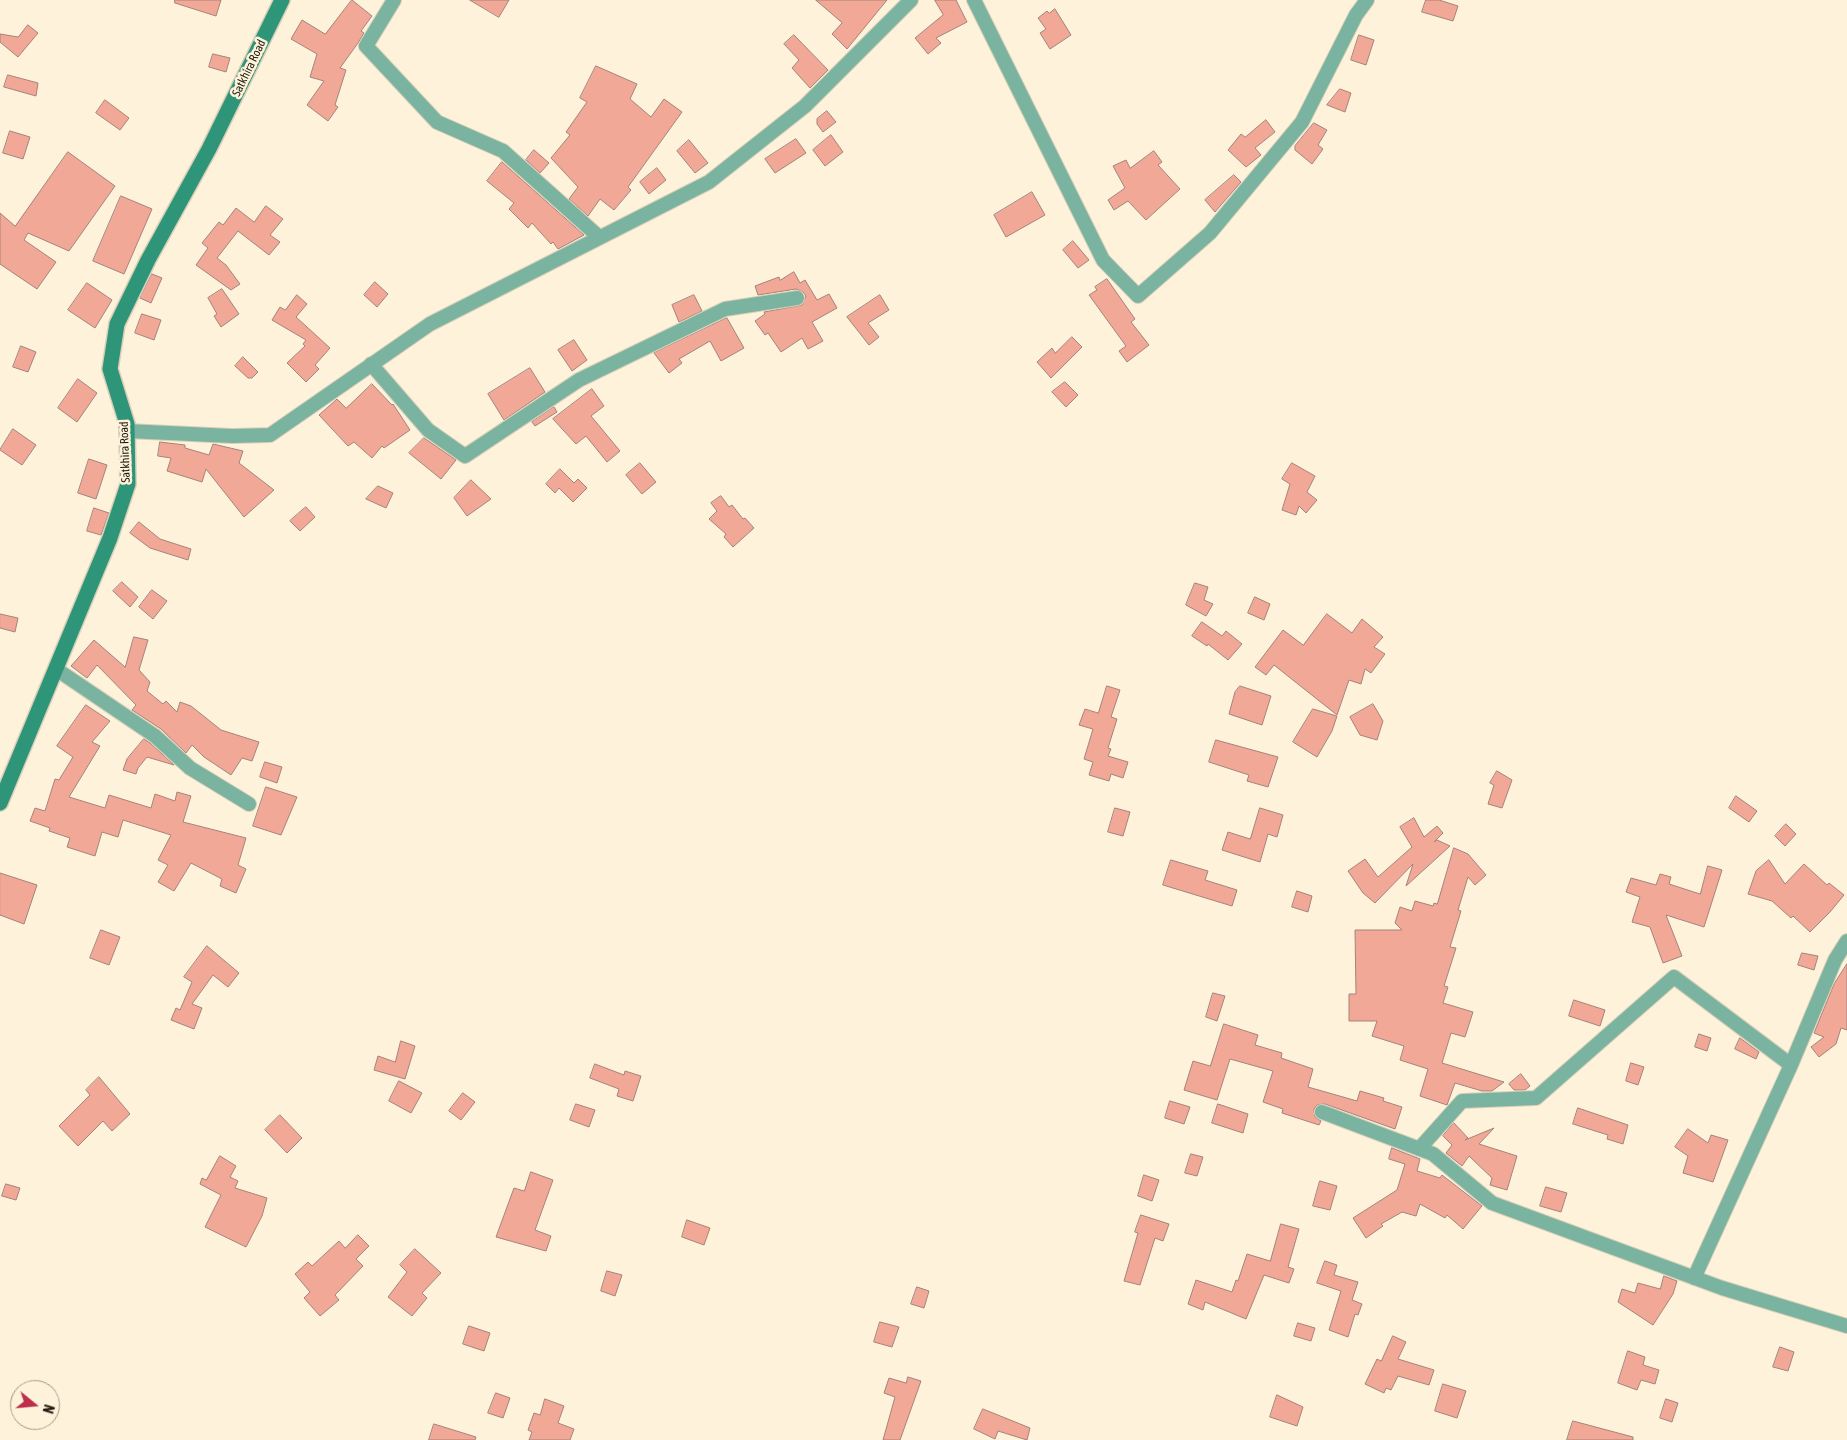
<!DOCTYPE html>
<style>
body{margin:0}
#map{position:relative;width:1847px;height:1440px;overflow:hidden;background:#fef2da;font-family:"Asap Condensed",sans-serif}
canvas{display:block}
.north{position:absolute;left:10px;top:1380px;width:50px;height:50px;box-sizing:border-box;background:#fef2da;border:1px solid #a59c89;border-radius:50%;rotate:107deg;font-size:14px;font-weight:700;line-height:20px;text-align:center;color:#201b10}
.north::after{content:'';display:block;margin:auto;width:18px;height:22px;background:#be2d49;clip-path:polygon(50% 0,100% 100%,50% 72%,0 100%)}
</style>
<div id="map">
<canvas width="1847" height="1440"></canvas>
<div class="north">N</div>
</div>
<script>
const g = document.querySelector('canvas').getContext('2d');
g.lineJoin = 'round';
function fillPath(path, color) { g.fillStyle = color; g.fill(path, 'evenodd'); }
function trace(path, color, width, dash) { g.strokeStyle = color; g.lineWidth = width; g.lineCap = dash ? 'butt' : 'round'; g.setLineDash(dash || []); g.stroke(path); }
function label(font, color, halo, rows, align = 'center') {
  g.font = font + ' "Asap Condensed",sans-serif'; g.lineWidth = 5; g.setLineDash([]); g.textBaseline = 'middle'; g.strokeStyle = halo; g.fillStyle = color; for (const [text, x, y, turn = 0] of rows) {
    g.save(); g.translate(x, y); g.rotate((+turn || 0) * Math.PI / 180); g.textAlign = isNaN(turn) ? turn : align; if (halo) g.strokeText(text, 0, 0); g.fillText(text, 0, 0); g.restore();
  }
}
const building = new Path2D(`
 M175,0H221L216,16L175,3Z
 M352,0L372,16L361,31L364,33L358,43L340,68L346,70L335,105L338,107L328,121L307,105L324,81L310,77L317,54L291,39L302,20L325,34Z
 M470,0H509L499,17Z
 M816,0H887L847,49L832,34L842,23Z
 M935,0H956L967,22L936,38L941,43L928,54L915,38L943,15Z
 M1426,0H1439L1458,6L1453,21L1422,12Z
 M1055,9L1071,35L1050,49L1040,33L1046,29L1038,18L1047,11L1049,13Z
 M28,25L38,33L18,57L0,42V34L18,37Z
 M794,35L828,70L810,88L792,68L799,60L784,44Z
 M1359,35L1374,40L1366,65L1351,60Z
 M213,54L230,58L226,72L209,67Z
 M596,66L637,84L630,99L651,117L664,99L682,112L628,187L631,190L614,210L600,199L588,216L569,199L578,187L551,158L570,135L566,132L587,102L580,98Z
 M8,75L38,83L36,96L4,87Z
 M1340,89L1351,93L1345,112L1327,105Z
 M105,100L129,118L120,130L96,113Z
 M827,111L836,122L823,132L817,124V119Z
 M1266,120L1275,132L1255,148L1261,155L1246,167L1228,150L1241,134L1245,137Z
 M1314,123L1327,130L1318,145L1323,149L1312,164L1295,150V146Z
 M10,131L30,137L23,159L3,153Z
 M831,135L843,152L825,166L813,150Z
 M796,139L806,153L775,173L765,159Z
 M689,140L708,163L695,173L677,151Z
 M534,150L549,163L540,173L526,160Z
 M1154,151L1162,162L1158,165L1180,189L1146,220L1128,201L1114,210L1108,200L1125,188L1113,166L1126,160L1130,168Z
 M68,152L115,186L69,251L28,233L24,240L56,262L37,289L0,264V213L15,226Z
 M502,162L584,235L558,249L553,242L551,244L532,223L528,228L509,209L514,203L487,181Z
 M657,168L666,180L649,194L640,182Z
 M1234,175L1241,182L1215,212L1205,200Z
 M1032,192L1045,215L1006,237L994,215Z
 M121,196L152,209L124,274L93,261Z
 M266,206L283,219L270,235L280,242L269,255L238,231L217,258L226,265L240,284L231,290L196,265L208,248L202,243L219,222L223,225L236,208L254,222Z
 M1073,241L1089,260L1078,268L1063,250Z
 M794,272L800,283L805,280L817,300L829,294L837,308L812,322L823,341L808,349L802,338L781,352L768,333L765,335L755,321L765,314L764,312L802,305L806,296L803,292L796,289L758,295L755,286L779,277L780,280Z
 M152,274L162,278L151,303L140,298Z
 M1107,279L1135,319L1131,322L1149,345L1127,362L1119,351L1126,346L1089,295L1097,290L1095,287Z
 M375,282L388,294L377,307L364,295Z
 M87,283L112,300L95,328L68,310Z
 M222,289L239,314L221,327L214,316L217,314L208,298Z
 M297,295L307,304L296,317L330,348L315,365L319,369L306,382L287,363L305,346L303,344L306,340L272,320L280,307L285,310Z
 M694,295L702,311L679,322L672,305Z
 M880,295L889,310L868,323L879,337L869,345L847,317Z
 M142,314L161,320L154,340L135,333Z
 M727,318L744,348L721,361L710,341L679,359L682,363L669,373L654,353Z
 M1072,337L1082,347L1051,378L1037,362L1052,348L1055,353Z
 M574,340L587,360L572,371L558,350Z
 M21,346L36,352L28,372L13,367Z
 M243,357L258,372L252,378H248L235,366Z
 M530,368L545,392L504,420L488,394Z
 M78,379L97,393L77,422L58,408Z
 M1065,382L1078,395L1066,407L1052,392Z
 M372,384L392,405L393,404L410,430L384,448L382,446L372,458L354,442L348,446L319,415L337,399L346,408Z
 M592,389L604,406L591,416L620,451L607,462L586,436L576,444L553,419Z
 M554,407L557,412L535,426L532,422Z
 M13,429L36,445L22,465L0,450Z
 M424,438L456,460L441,479L409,453Z
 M160,442L185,445V448L209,455L213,444L243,451L239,463L274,490L244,517L206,469L202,482L167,471L171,458L158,456Z
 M89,459L107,465L96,499L78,493Z
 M640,463L656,482L642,494L626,475Z
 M1292,463L1315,476L1307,492L1317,500L1306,513L1299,506L1296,515L1282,510L1290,484L1282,479Z
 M560,469L574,483L578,479L587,488L573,502L559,488L555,493L546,484Z
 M471,480L491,499L467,516L454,498Z
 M378,486L393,493L386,508L366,499Z
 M721,496L729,507L732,505L743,519L745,518L754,528L733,547L724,537L726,534L709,519L717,511L711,503Z
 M306,507L315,517L300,531L290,521Z
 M94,508L109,513L101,535L87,531Z
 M139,522L160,539L191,549L188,560L150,548L130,533Z
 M122,582L138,597L130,607L113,591Z
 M1195,583L1208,587L1204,600L1213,604L1206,616L1186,605Z
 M152,590L167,601L153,619L139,607Z
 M1255,597L1270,604L1264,620L1248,613Z
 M0,614L18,618L15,632L0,628Z
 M1327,614L1352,633L1362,619L1383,637L1374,647L1385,654L1371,673L1365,669L1361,684L1349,680L1337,715L1274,665L1266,675L1255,667L1283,630L1303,645Z
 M1202,622L1222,636L1226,631L1242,644L1228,660L1208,644L1207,646L1192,636Z
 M134,637L148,640L139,670L150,682L147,691L163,704L166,701L177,712L180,702L191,706L221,730L259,742L252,761L242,758L231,775L204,757L192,745L186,753L161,729L132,710L136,705L97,665L87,678L71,666L94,640L125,667Z
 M1107,686L1120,690L1111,717L1117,719L1108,748L1111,749L1108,756L1128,762L1123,778L1111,774L1109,781L1089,775L1093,762L1084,759L1093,729L1079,725L1085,709L1098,713Z
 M1240,686L1271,696L1262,725L1229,714L1235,692Z
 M1373,704L1383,721L1377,740L1360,735L1350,717Z
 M86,705L110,721L92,742L100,746L69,797L105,808L109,795L151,808L155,794L175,801L177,792L191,796L183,822L246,838L238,865L246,869L236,893L220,886L222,879L191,863L174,891L158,882L168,865L158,860L171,835L123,820L118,837L102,832L95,856L67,847L70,838L49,831L50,828L30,821L35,808L45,811L55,779L59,780L73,757L57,746Z
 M1313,709L1337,716L1332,731L1317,757L1293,742Z
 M144,739L150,743L174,765L147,757L138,768L136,774L123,770L127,759Z
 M1216,740L1278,757L1268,787L1247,781L1249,775L1209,762Z
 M265,762L282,767L277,783L260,777Z
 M1497,771L1512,780L1502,808L1488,804L1494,785L1490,783Z
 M266,787L297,797L281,835L253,826Z
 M1736,796L1757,811L1749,822L1729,808Z
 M1115,808L1130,812L1123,836L1108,832Z
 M1260,808L1283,815L1277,837L1268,834L1260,862L1222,850L1228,832L1250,839Z
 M1414,818L1424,837L1437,826L1443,833L1434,842L1437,840L1450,846L1406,886L1413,864L1375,903L1363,893L1348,871L1365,859L1378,877L1412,847L1400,827Z
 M1786,824L1796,834L1785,846L1775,836Z
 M1454,848L1468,854L1486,875L1475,885L1468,877L1458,910L1461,911L1450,947L1456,948L1444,986L1448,987L1443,1003L1473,1012L1465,1037L1451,1033L1442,1063L1504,1082L1492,1091H1482L1455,1083L1447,1105L1420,1096L1428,1069L1400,1060L1404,1046L1372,1036L1377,1021H1349V994H1356L1355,930H1402L1395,923L1400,907L1412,911L1415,901L1433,906L1434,903L1437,904Z
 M1171,860L1208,871L1205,880L1237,890L1232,906L1163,885Z
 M1769,860L1785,884L1804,864L1827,885L1829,883L1844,895L1830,912L1810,932L1793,916L1791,918L1772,901L1748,894L1756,871Z
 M1708,866L1722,870L1704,927L1666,915L1682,956L1663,963L1650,927L1632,922L1640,897L1626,892L1631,878L1656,885L1660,874L1671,877L1669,884L1700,894Z
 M0,873L37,885L24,924L0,915Z
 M1297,891L1312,896L1308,912L1292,907Z
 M101,930L120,937L109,965L90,958Z
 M207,946L239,973L228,987L213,975L192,1004L202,1008L194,1029L171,1020L176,1008L180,1010L192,982L184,977Z
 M1802,953L1818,956L1814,970L1798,965Z
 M1847,964V1030L1841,1028L1836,1044L1819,1057L1811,1047L1824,1037L1814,1033L1834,984Z
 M1213,993L1225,996L1217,1021L1206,1017Z
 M1574,1000L1605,1010L1600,1026L1569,1016Z
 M1224,1024L1258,1035L1255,1045L1282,1053L1281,1058L1313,1069L1308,1087L1357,1101L1360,1091L1384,1098L1383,1101L1402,1107L1395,1129L1325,1104L1317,1105L1314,1109L1315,1117L1321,1121L1319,1125L1282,1113L1283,1109L1263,1102L1273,1071L1230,1059L1217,1100L1184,1090L1193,1061L1210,1066Z
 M1699,1034L1711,1038L1707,1051L1695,1047Z
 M1740,1038L1759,1052L1756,1059L1735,1049Z
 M401,1041L415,1046L405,1079L374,1070L378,1056L395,1062Z
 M1631,1063L1644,1067L1638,1085L1626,1081Z
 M595,1064L624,1075L625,1071L641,1076L633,1101L617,1096L619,1089L590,1078Z
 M1521,1074L1530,1086L1525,1090H1514L1509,1084Z
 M99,1077L130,1114L112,1131L103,1121L78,1146L59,1126L90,1095L86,1090Z
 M399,1081L422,1093L411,1113L389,1101Z
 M463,1093L475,1102L461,1120L449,1111Z
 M1170,1101L1190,1107L1184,1124L1165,1118Z
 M576,1104L595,1110L589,1127L570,1120Z
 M1218,1104L1248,1114L1243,1133L1212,1123Z
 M1578,1108L1628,1125L1623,1144L1607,1139L1608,1135L1573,1124Z
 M280,1115L302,1138L287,1153L265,1130Z
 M1454,1123L1468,1138L1465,1140L1494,1128L1479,1144L1517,1156L1507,1190L1490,1185L1492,1178L1469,1156L1462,1166L1446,1153L1452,1145L1443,1136Z
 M1688,1129L1708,1143L1711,1135L1728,1140L1713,1182L1683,1173L1688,1156L1675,1147Z
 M1392,1148L1420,1159L1417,1171L1440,1178L1442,1175L1482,1206L1463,1229L1447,1215L1445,1218L1420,1204L1416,1216L1402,1212L1381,1224L1383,1226L1366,1238L1353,1218L1397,1190L1405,1164L1389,1159Z
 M1191,1154L1203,1157L1197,1176L1185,1173Z
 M220,1156L236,1166L230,1177L238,1181L235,1188L267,1198L262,1216L246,1247L205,1227L221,1195L200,1184L202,1178L206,1180Z
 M531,1172L553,1180L535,1230L551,1236L546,1251L496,1237L514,1188L524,1191Z
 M1144,1175L1159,1180L1152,1201L1138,1196Z
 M1320,1181L1337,1186L1330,1210L1313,1206Z
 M6,1184L20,1188L16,1200L2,1196Z
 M1546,1187L1567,1193L1561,1212L1540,1206Z
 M1141,1215L1169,1224L1163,1241L1155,1238L1140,1285L1124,1281L1138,1233L1135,1232Z
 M687,1220L710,1228L704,1245L682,1237Z
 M1281,1224L1299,1229L1288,1267L1294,1269L1289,1283L1264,1275L1246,1319L1205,1302L1203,1310L1188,1304L1196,1280L1232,1292L1236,1280L1238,1281L1247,1254L1270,1261Z
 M358,1235L369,1246L356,1259L363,1266L335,1295L339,1300L320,1316L304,1298L310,1292L295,1274L308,1262L312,1266L339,1241L345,1248Z
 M415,1249L441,1273L422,1293L427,1298L412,1316L388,1297L407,1272L400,1265Z
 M1325,1261L1337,1265L1334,1275L1358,1282L1352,1300L1362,1304L1358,1315L1355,1314L1348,1337L1329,1330L1341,1291L1317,1283Z
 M607,1271L622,1275L615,1296L601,1291Z
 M1664,1276L1677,1281L1673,1294L1653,1325L1618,1302L1622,1289L1635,1293L1638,1283L1660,1289Z
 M917,1287L929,1291L924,1308L911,1304Z
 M880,1322L899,1327L892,1347L874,1342Z
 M1298,1323L1315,1328L1311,1341L1294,1336Z
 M469,1326L490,1333L484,1351L463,1344Z
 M1393,1336L1406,1342L1398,1359L1434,1370L1429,1385L1398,1376L1391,1390L1386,1388L1384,1393L1365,1384L1377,1359L1381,1361Z
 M1780,1347L1794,1352L1788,1371L1773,1367Z
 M1628,1351L1645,1357L1643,1365L1659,1370L1655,1384L1641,1380L1637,1390L1618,1383Z
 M908,1377L921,1381L900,1440H883L895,1397L884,1393L889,1378L906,1383Z
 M1443,1384L1466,1391L1457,1418L1435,1411Z
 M496,1393L510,1398L503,1418L488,1413Z
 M1277,1395L1303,1407L1297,1426L1270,1417Z
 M545,1399L564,1406L558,1423L574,1429L570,1440H529L532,1432L528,1430L534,1413L540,1415Z
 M1666,1399L1678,1403L1672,1422L1660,1418Z
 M983,1409L1030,1428L1027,1440L998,1431L995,1439L974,1429Z
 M1573,1421L1633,1437V1440H1567Z
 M434,1424L476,1437L475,1440H429Z`);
const minor = new Path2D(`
 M394,0L366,46L437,122L503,151L599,237
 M974,0L1103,260L1138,296L1210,233L1302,122L1356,15L1367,0
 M371,364L428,430L465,456L579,380L725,309L797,298
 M127,431L232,436L270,435L430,324L709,182L805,106L911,0
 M56,669L155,736L190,768L249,804
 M1322,1112L1433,1154L1492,1203L1722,1288L1847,1326
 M1419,1149L1462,1101L1536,1098L1674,977L1791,1065
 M1694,1278L1791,1065L1835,960L1847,941`);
const secondary = new Path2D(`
 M0,803L110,538L128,484L127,424L110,369L117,324L148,260L209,149L282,0`);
const streetNames = [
 ["Satkhira Road",249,68,-64],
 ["Satkhira Road",125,452,-92]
];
fillPath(building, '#f2a896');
trace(building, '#a4837b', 1);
trace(minor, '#dad0ba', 16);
trace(secondary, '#dad0ba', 18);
trace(minor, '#7ab4a0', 14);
trace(secondary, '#2f9578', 15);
label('12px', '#201b10', '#fef2da', streetNames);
</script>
